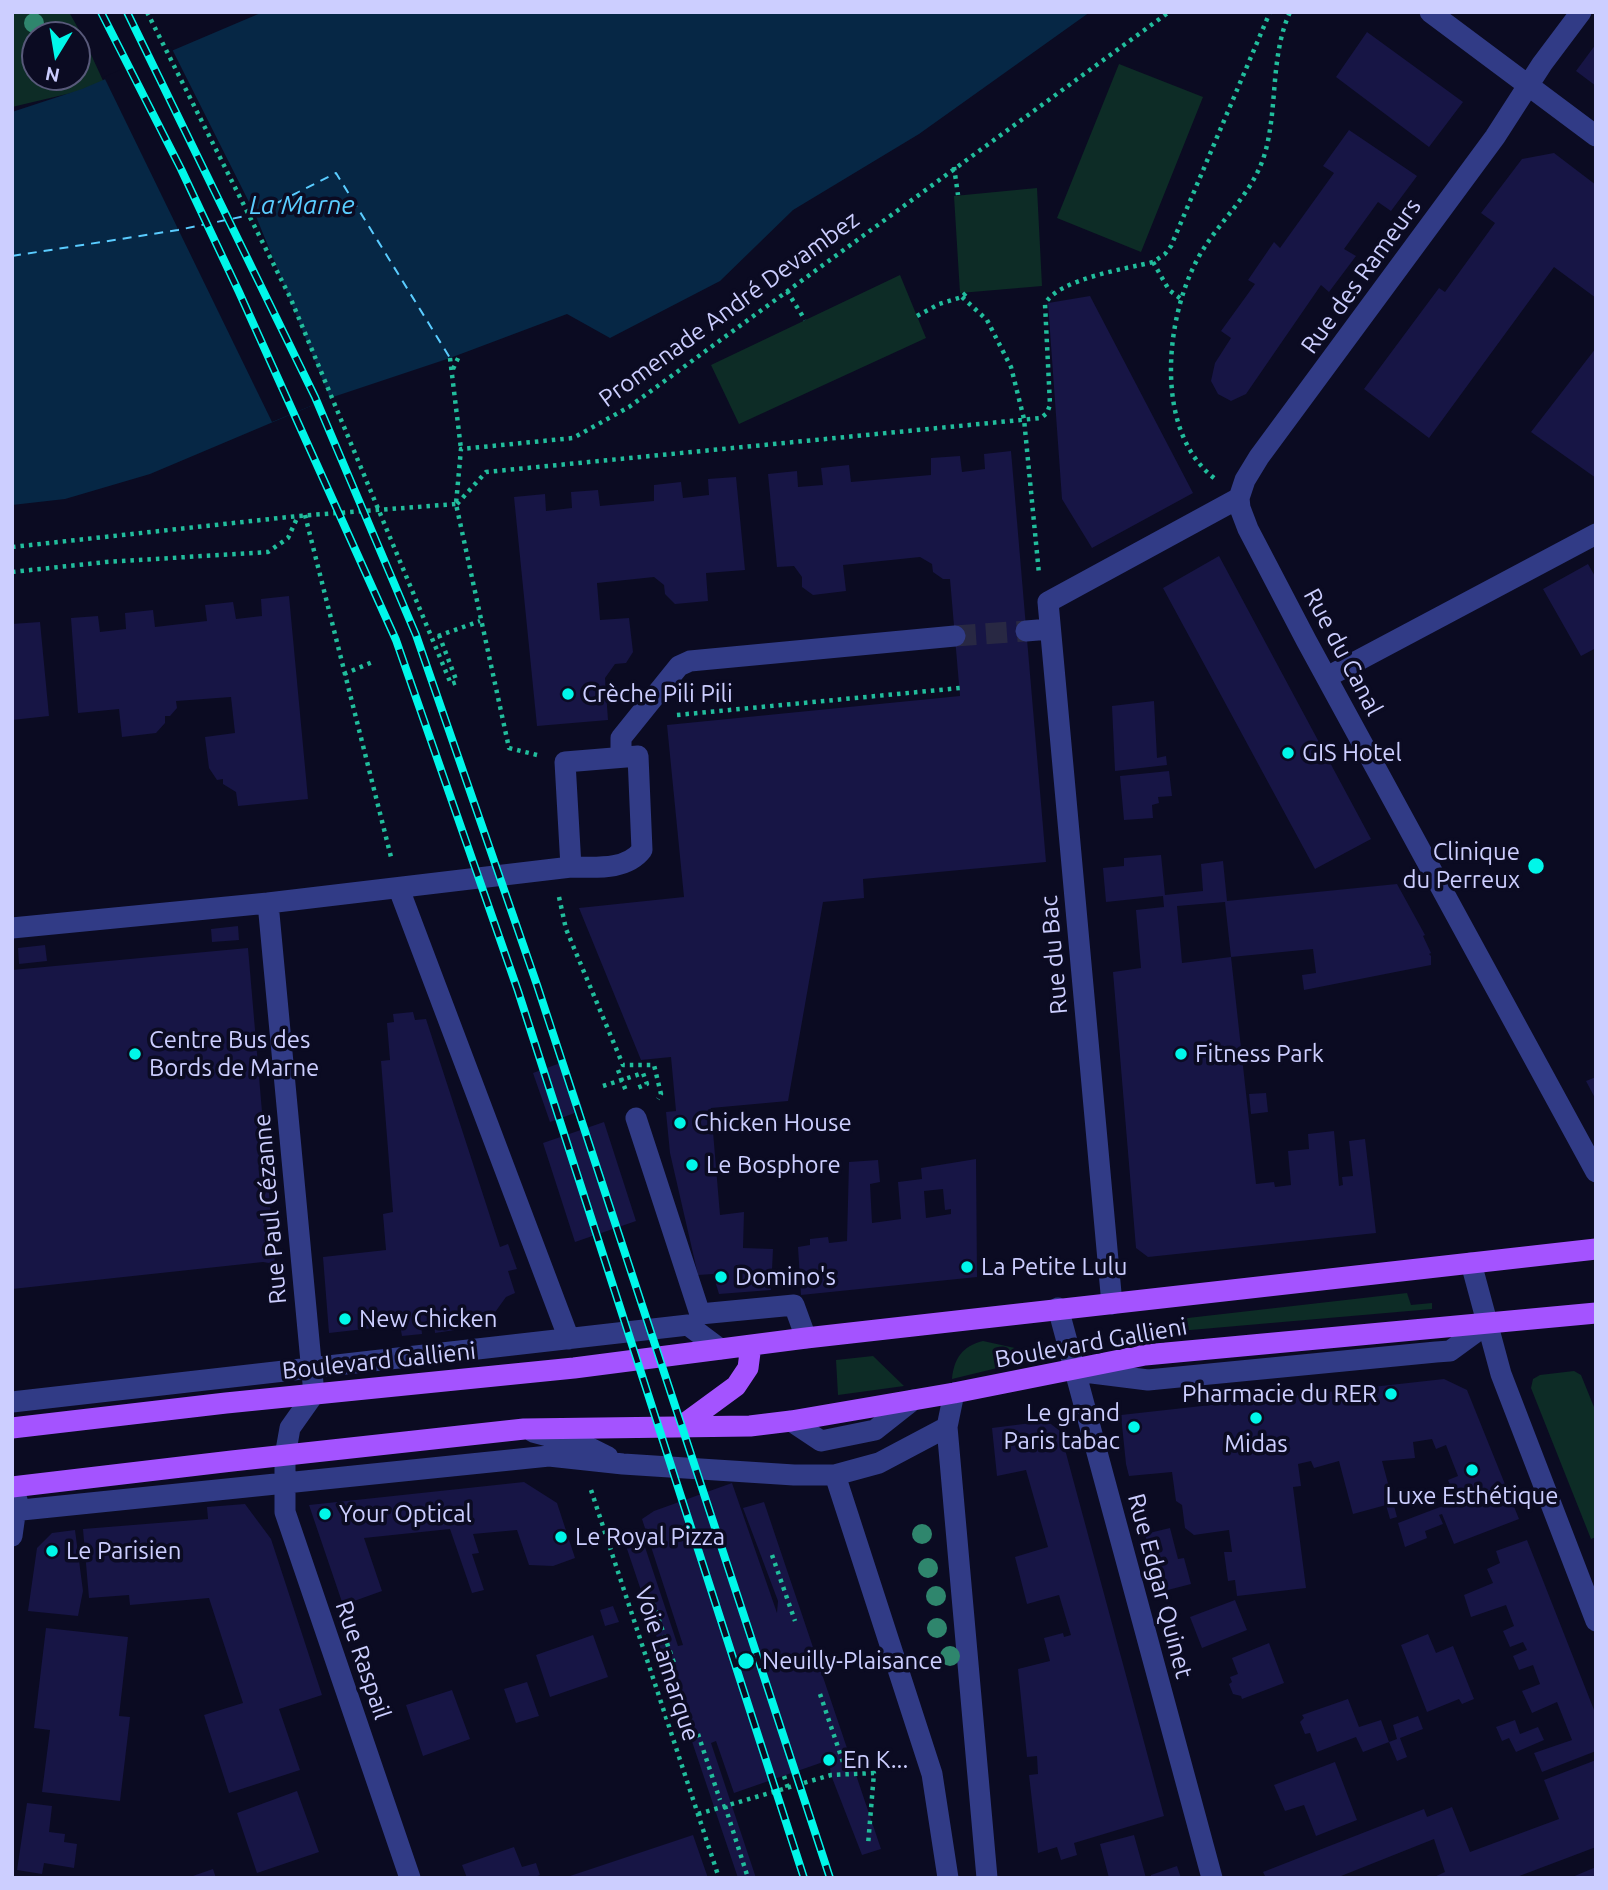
<!DOCTYPE html>
<meta charset="utf-8">
<style>
body{margin:0}
#map{position:relative;width:1608px;height:1890px;overflow:hidden;background:#0b0b22;font-family:Ubuntu,sans-serif}
canvas{display:block}
.frame{position:absolute;inset:0;border:14px solid #ccceff;pointer-events:none}
.north{position:absolute;left:21px;top:21px;width:70px;height:70px;box-sizing:border-box;background:#0b0b22;border:2px solid #58597a;border-radius:50%;rotate:191deg;font-size:19px;font-weight:700;line-height:28px;text-align:center;color:#ccceff}
.north::after{content:'';display:block;margin:auto;width:24px;height:32px;background:#00f7e9;clip-path:polygon(50% 0,100% 100%,50% 72%,0 100%)}
</style>
<div id="map">
<canvas width="1608" height="1890"></canvas>
<div class="frame"></div>
<div class="north">N</div>
</div>
<script>
const g = document.querySelector('canvas').getContext('2d');
g.lineJoin = 'round';
function fillPath(path, color) { g.fillStyle = color; g.fill(path, 'evenodd'); }
function trace(path, color, width, dash) { g.strokeStyle = color; g.lineWidth = width; g.lineCap = dash ? 'butt' : 'round'; g.setLineDash(dash || []); g.stroke(path); }
function label(font, color, halo, rows, align = 'center') {
  g.font = font + ' Ubuntu,sans-serif'; g.lineWidth = 7; g.setLineDash([]); g.textBaseline = 'middle'; g.strokeStyle = halo; g.fillStyle = color; for (const [text, x, y, turn = 0] of rows) {
    g.save(); g.translate(x, y); g.rotate((+turn || 0) * Math.PI / 180); g.textAlign = isNaN(turn) ? turn : align; if (halo) g.strokeText(text, 0, 0); g.fillText(text, 0, 0); g.restore();
  }
}
const green = new Path2D(`
 M12,12H69L83,37L105,85L12,107ZM35,35H77V77H35Z
 M1119,64L1203,97L1141,252L1057,218Z
 M1037,188L1042,286L960,293L954,196Z
 M900,275L926,338L739,424L711,365Z
 M1407,1293L1411,1305L1432,1303V1309L1179,1331V1319Z
 M983,1341L1024,1350L1030,1360L952,1379C954,1359 962,1346 983,1341Z
 M873,1356L904,1386L838,1395L836,1360Z
 M1574,1371L1581,1375L1596,1412V1537L1591,1539L1531,1388L1533,1379L1540,1375Z`);
const water = new Path2D(`
 M263,12H1090L919,134L793,210L720,281L610,338L567,314L450,358L330,398L150,474L65,499L12,505V112L82,89Z`);
const pier = new Path2D(`
 M171,47L255,214L330,398L272,422L104,77Z`);
const ferry = new Path2D(`
 M12,256L178,230L255,214L336,173L450,358`);
const building = new Path2D(`
 M1367,32L1463,102L1429,147L1336,77Z
 M1596,44V86L1576,71Z
 M1349,130L1417,176L1391,211L1378,202L1344,249L1356,256L1329,292L1321,285L1246,394L1231,401L1218,394L1211,381L1215,363L1231,338L1221,331L1255,284L1248,280L1274,242L1280,248L1334,173L1323,166Z
 M1554,153L1596,185V298L1554,267L1429,438L1364,389L1439,288L1445,292L1495,223L1481,213L1522,159Z
 M1090,296L1193,493L1092,548L1062,499L1048,303Z
 M1596,348V478L1531,432Z
 M1011,451L1046,862L863,879L864,898L823,902L788,1101L711,1108L720,1215L744,1212L743,1248L773,1249L771,1290L719,1294L713,1274L698,1275L670,1153L666,1112L676,1111L671,1057L641,1060L579,908L684,897L667,725L960,696L950,579H943L933,572L932,564L920,557L843,565L846,591L813,595L802,587V577L794,566L777,567L768,474L797,471L798,487L823,485L821,468L849,465L851,482L931,475V458L960,456L962,472L985,469L984,454Z
 M736,477L745,570L706,573L708,601L675,604L665,594L664,585L654,577L597,583L600,620L629,618L633,652L626,663L615,664L605,678L608,720L537,726L514,497L545,494L546,511L572,508L571,492L598,490L600,506L654,501V485L681,482L683,498L709,495L708,479Z
 M1219,556L1371,839L1315,869L1163,588Z
 M1588,564L1596,578V648L1581,656L1543,589Z
 M289,596L308,799L238,806L236,792L223,784V779L217,780L209,768L205,737L235,733L231,697L176,701L177,708L170,716H165V723L156,733L122,737L119,709L78,713L71,618L98,616L100,632L126,629L125,613L153,610L155,627L207,621L205,605L233,602L236,619L262,616L261,599Z
 M40,622L49,716L12,720V624Z
 M1154,701L1157,758L1166,756L1167,765L1115,771L1112,706Z
 M1169,771L1172,796L1158,797L1159,803L1152,805L1153,818L1124,820L1120,776Z
 M1161,855L1165,895L1203,891L1201,864L1223,861L1227,901L1397,884L1425,935L1423,936L1431,953L1429,954L1431,956V965L1304,990L1302,975L1316,973L1313,949L1231,957L1225,902L1177,906L1182,963L1231,957L1256,1184L1274,1182L1275,1187L1291,1185L1288,1151L1309,1149L1308,1134L1334,1131L1339,1186L1343,1185L1342,1177L1353,1176L1349,1141L1365,1139L1376,1233L1148,1257L1136,1248L1113,972L1141,968L1136,910L1164,907L1163,896L1106,902L1103,868L1124,866V858Z
 M238,926L239,940L212,942L211,929Z
 M45,945L47,961L19,964L18,948Z
 M248,948L275,1264L263,1262L12,1289V970Z
 M413,1012L415,1020L426,1019L500,1247L508,1244L517,1269L508,1271L515,1293L506,1297L493,1315L485,1316V1326L468,1328L466,1318L454,1320L455,1330L435,1333L434,1322L421,1323L422,1334L402,1336L400,1325L329,1333L323,1257L386,1250L383,1214L393,1212L381,1061L390,1060L387,1023L394,1022L393,1014Z
 M566,1061L583,1110L550,1122L533,1073Z
 M1596,1077V1100L1586,1081Z
 M1266,1093L1268,1112L1251,1114L1249,1094Z
 M604,1122L636,1221L575,1242L543,1143Z
 M976,1159L977,1277L801,1295L798,1247L810,1245V1239L828,1237L829,1243L847,1241L849,1162L878,1160L880,1182L870,1184L872,1223L901,1219L898,1182L922,1179L921,1168ZM943,1189L945,1210L951,1209V1214L926,1218L924,1191Z
 M1444,1379L1467,1390L1519,1519L1454,1544L1442,1514L1439,1515L1443,1524L1425,1531L1427,1538L1405,1547L1398,1523L1456,1501L1448,1480L1458,1476L1446,1445L1436,1449L1432,1439L1413,1442L1415,1458L1382,1461L1397,1517L1390,1519L1386,1505L1353,1514L1339,1461L1314,1468L1311,1461L1298,1464L1301,1486L1293,1487L1306,1588L1237,1596L1235,1580L1228,1581L1224,1552H1232L1229,1530L1194,1535L1185,1528L1182,1505L1176,1501L1172,1472L1129,1476L1126,1464L1121,1415Z
 M1047,1421L1060,1431L1164,1816L1074,1843L1077,1855L1061,1860L1057,1847L1038,1853L1029,1775L1038,1774L1037,1756L1027,1757L1018,1669L1050,1661L1044,1638L1063,1633L1064,1637L1071,1635L1059,1595L1027,1604L1015,1557L1048,1547L1026,1470L997,1476L992,1428Z
 M524,1482L557,1503L575,1558L553,1566L529,1565L517,1530L473,1534L479,1553L472,1554L484,1590L472,1593L450,1529L364,1538L382,1591L343,1605L309,1505Z
 M732,1483L777,1613L778,1601L743,1508L764,1502L881,1849L862,1855L831,1775L829,1760L734,1793L716,1741L711,1743L756,1878H738L625,1543L642,1538L678,1646L683,1645L642,1519L654,1511Z
 M245,1504L271,1539L322,1695L279,1709L300,1770L229,1793L204,1715L243,1703L209,1598L130,1605L129,1595L89,1598L83,1529L208,1519L207,1507Z
 M1170,1528L1178,1559L1184,1558L1191,1584L1160,1592L1145,1534Z
 M75,1530L83,1591L78,1616L28,1611L37,1548L52,1533Z
 M1527,1540L1596,1715V1751L1542,1772L1534,1753L1572,1740L1557,1702L1532,1713L1522,1691L1540,1684L1533,1665L1519,1670L1513,1656L1527,1650L1523,1642L1510,1647L1503,1631L1514,1626L1506,1605L1471,1617L1464,1595L1493,1583L1487,1569L1500,1563L1496,1551Z
 M1235,1600L1247,1630L1202,1648L1190,1617Z
 M613,1606L619,1622L605,1626L600,1610Z
 M46,1628L128,1637L119,1716L130,1717L120,1801L42,1792L50,1730L34,1728Z
 M1428,1634L1436,1653L1453,1646L1474,1699L1462,1704L1459,1699L1427,1712L1401,1645Z
 M593,1635L608,1677L550,1697L536,1655Z
 M1269,1643L1284,1683L1242,1699L1241,1696L1233,1694L1229,1684L1232,1682L1230,1677L1238,1674L1232,1658Z
 M527,1682L539,1716L516,1723L504,1689Z
 M452,1690L470,1739L423,1756L406,1705Z
 M1348,1699L1359,1727L1381,1720L1389,1742L1397,1739L1393,1725L1418,1716L1423,1729L1400,1738L1407,1757L1397,1761L1389,1742L1363,1752L1356,1737L1317,1752L1310,1733L1305,1734L1300,1722L1304,1718L1302,1715Z
 M1515,1720L1520,1734L1538,1727L1544,1740L1516,1752L1509,1738L1502,1741L1496,1727Z
 M1596,1760V1847L1514,1878H1432L1445,1872L1434,1839L1336,1878H1266L1263,1872L1424,1809L1427,1817L1452,1807L1470,1852L1559,1819L1544,1780Z
 M1335,1762L1357,1820L1316,1836L1304,1805L1285,1811L1274,1785Z
 M297,1791L319,1852L257,1873L237,1813Z
 M27,1803L52,1806L49,1832L65,1834L64,1842L77,1844L74,1868L44,1863L42,1874L17,1870Z
 M693,1835L708,1878H567V1877Z
 M1134,1835L1146,1878H1109L1100,1844Z
 M514,1847L522,1867L536,1863L540,1875L532,1878H467L462,1865Z
 M1177,1866L1181,1878H1151V1875Z
 M1596,1867V1878H1570Z
 M213,1869L216,1878H191L190,1877Z`);
const minorTunnel = new Path2D(`
 M955,636L1026,631`);
const path = new Path2D(`
 M147,12L290,297L451,684L457,682
 M954,167L958,195
 M1153,262L1169,290L1181,299
 M787,291L805,320
 M962,297L987,320L1011,367L1024,419L1039,574
 M917,316L939,304L962,297L967,292
 M450,358L461,449
 M453,369L460,354
 M1214,478C1154,431 1165,320 1197,260C1217,222 1253,195 1265,153C1278,107 1270,56 1290,12
 M457,504L486,472L1041,418L1047,413L1050,405L1045,304C1058,279 1125,269 1153,262L1165,254L1171,246L1270,12
 M305,515L391,857
 M12,547L298,516L456,504
 M12,572L106,562L268,552L288,538L298,516
 M439,635L457,682
 M438,636L480,621
 M344,674L375,661
 M677,715L960,688
 M537,755L509,748L456,504L461,449L573,438L629,407L1169,12
 M559,897L566,929L623,1065H654L661,1094L658,1099
 M618,1070L626,1091
 M603,1086L643,1073L647,1084L637,1088
 M591,1490L719,1878
 M772,1555L795,1621
 M650,1595L674,1663
 M820,1694L844,1765
 M698,1734L720,1800
 M784,1776L788,1788
 M725,1806L748,1878
 M698,1814L831,1775L874,1773L868,1845`);
const minor = new Path2D(`
 M1430,12L1596,136
 M1581,12L1542,64L1495,137L1259,457L1245,480L1239,498L1240,508L1248,529L1306,640L1596,1172
 M1026,631L1050,629
 M1327,677L1596,534
 M621,757V738L679,666L690,661L955,636
 M399,889L569,1339
 M12,928L268,903
 M636,1118L700,1314L794,1305L806,1338
 M1471,1263L1501,1374L1596,1621
 M1112,1304L1048,602L1239,498
 M1058,1308L1212,1878
 M1076,1371L1148,1380L1436,1352L1450,1351L1487,1324
 M954,1393L947,1427L987,1878
 M12,1402L688,1325L720,1349
 M791,1421L821,1441L875,1430L913,1400
 M533,1432L586,1446L608,1457
 M835,1475L932,1774L948,1878
 M12,1511L549,1456L623,1464L794,1475H835L879,1463L947,1427
 M12,1536L17,1500
 M410,1878L285,1512V1456L290,1428L314,1394L268,903L571,867L565,762L638,756L642,850C626,871 594,867 571,867`);
const major = new Path2D(`
 M680,1427L736,1386L748,1368L751,1345
 M12,1428L226,1403L574,1368L806,1338L1596,1249
 M12,1487L232,1461L524,1429L750,1426L791,1421L954,1393L1145,1355L1596,1313`);
const rail = new Path2D(`
 M101,12L181,169L239,292L396,640L518,991L804,1878
 M127,12L315,397L416,635L537,985L830,1878`);
const trees = [
 [34,23],
 [922,1534],
 [928,1568],
 [936,1596],
 [937,1628],
 [950,1656]
];
const markers = [
 [568,694,7,"#00f7e9"],
 [1288,753,7,"#00f7e9"],
 [1536,866,9,"#00f7e9"],
 [135,1054,7,"#00f7e9"],
 [1181,1054,7,"#00f7e9"],
 [680,1123,7,"#00f7e9"],
 [692,1165,7,"#00f7e9"],
 [967,1267,7,"#00f7e9"],
 [721,1277,7,"#00f7e9"],
 [345,1319,7,"#00f7e9"],
 [1391,1394,7,"#00f7e9"],
 [1256,1418,7,"#00f7e9"],
 [1134,1427,7,"#00f7e9"],
 [1472,1470,7,"#00f7e9"],
 [325,1514,7,"#00f7e9"],
 [561,1537,7,"#00f7e9"],
 [52,1551,7,"#00f7e9"],
 [746,1661,9,"#00f7e9"],
 [829,1760,7,"#00f7e9"]
];
const streetNames = [
 ["Rue des Rameurs",1361,276,-54],
 ["Promenade André Devambez",729,309,-36],
 ["Rue du Canal",1343,652,62],
 ["Rue du Bac",1054,955,-95],
 ["Rue Paul Cézanne",270,1209,-95],
 ["Boulevard Gallieni",1091,1343,-10],
 ["Boulevard Gallieni",379,1361,-6],
 ["Rue Edgar Quinet",1160,1586,75],
 ["Rue Raspail",363,1660,71],
 ["Voie Lamarque",667,1664,72]
];
const poiNames = [
 ["Crèche Pili Pili",582,694],
 ["GIS Hotel",1302,753],
 ["Clinique",1520,852,"right"],
 ["du Perreux",1520,880,"right"],
 ["Centre Bus des",149,1040],
 ["Bords de Marne",149,1068],
 ["Fitness Park",1195,1054],
 ["Chicken House",694,1123],
 ["Le Bosphore",706,1165],
 ["La Petite Lulu",981,1267],
 ["Domino's",735,1277],
 ["New Chicken",359,1319],
 ["Pharmacie du RER",1377,1394,"right"],
 ["Le grand",1120,1413,"right"],
 ["Paris tabac",1120,1441,"right"],
 ["Midas",1256,1444,"center"],
 ["Luxe Esthétique",1472,1496,"center"],
 ["Your Optical",339,1514],
 ["Le Royal Pizza",575,1537],
 ["Le Parisien",66,1551],
 ["Neuilly-Plaisance",762,1661],
 ["En K...",843,1760]
];
const waterNames = [
 ["La Marne",302,205]
];
fillPath(green, '#0d2c26');
fillPath(water, '#062745');
fillPath(pier, '#0b0b22');
trace(ferry, '#5accff', 2, [9, 7]);
fillPath(building, '#171545');
trace(minorTunnel, '#282843', 21, [21, 10]);
trace(path, '#21bd9c', 4.5, [3.5, 5]);
trace(minor, '#313b86', 21);
trace(major, '#a453ff', 21);
trace(rail, '#00f7e9', 8);
trace(rail, '#0b0b22', 5, [16]);
g.fillStyle = '#2f866d';
for (const [x, y] of trees) { g.beginPath(); g.arc(x, y, 10, 0, 2 * Math.PI); g.fill(); }
for (const [x, y, r, color] of markers) { const dot = new Path2D(); dot.arc(x, y, r, 0, 2 * Math.PI); g.fillStyle = color; g.fill(dot); trace(dot, '#0b0b22', 2.5); }
label('24px', '#ccceff', '#0b0b22', streetNames);
label('24px', '#ccceff', '#0b0b22', poiNames, 'left');
label('italic 26px', '#5accff', '#0b0b22', waterNames);
</script>
